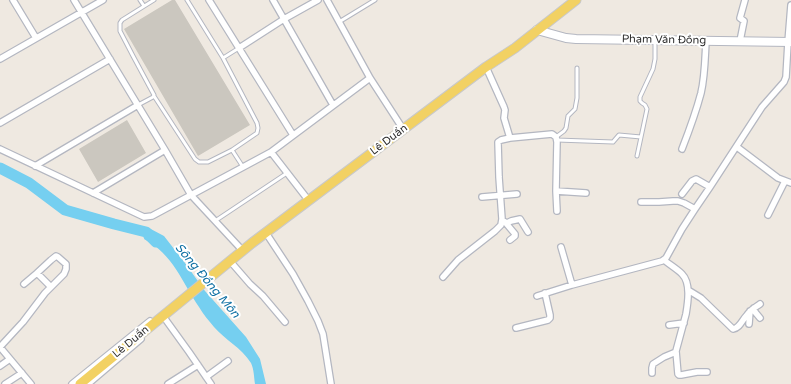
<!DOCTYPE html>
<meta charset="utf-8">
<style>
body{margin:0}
canvas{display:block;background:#efe9e1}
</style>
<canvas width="791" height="384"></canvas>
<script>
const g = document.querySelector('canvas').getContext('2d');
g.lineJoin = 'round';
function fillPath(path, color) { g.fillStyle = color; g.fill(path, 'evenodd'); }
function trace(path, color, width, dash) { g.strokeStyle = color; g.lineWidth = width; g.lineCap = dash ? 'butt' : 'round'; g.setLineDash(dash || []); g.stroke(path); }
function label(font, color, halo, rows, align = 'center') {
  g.font = font + ' "Varela Round",sans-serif'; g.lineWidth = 4; g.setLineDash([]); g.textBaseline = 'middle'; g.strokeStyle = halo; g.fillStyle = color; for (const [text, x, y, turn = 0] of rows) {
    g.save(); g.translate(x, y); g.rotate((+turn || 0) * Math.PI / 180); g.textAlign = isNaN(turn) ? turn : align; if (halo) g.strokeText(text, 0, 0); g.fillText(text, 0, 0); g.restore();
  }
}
const water = new Path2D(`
 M147,227L164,236L185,263L205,291L246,337L260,359L266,384H255C254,378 254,369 251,363C241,347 225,340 214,327C209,321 203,314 199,307C182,282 173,254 144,239Z`);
const river = new Path2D(`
 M0,168L29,183L65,210L114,224L146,232L156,242`);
const building = new Path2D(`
 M172,0H175L250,125L198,156L124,29Z
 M127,120L146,153L98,182L79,149Z`);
const service = new Path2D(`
 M140,0L144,6
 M339,22L375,0
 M223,58L239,48
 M154,96L195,159L199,162H208L232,150L257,133L258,128L257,123L223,58L187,0
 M138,105L153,97L154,95L133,56L120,31V23L122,20L154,0
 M556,137L564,131L566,128L568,116L575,109L577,98V68
 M557,140L613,142L619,135L641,137
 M232,150L243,167
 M637,156L647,109L645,105L642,103L640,101V97L653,69L655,59V41
 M215,221L287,173`);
const minor = new Path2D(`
 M13,0L36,38
 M74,0L165,150L191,195L243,251
 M209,0L293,135
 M273,0L333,105
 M327,0L370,78L403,129
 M740,41L744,21L740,18L745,0
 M239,48L284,19L318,0
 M0,59L103,0
 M0,123L110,59
 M510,138L552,134L556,137L557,142L556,191L557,211
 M737,147L778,178L791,183
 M0,149L144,217L152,216L271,152L370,78
 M682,149C689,131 696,112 701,93C705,76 705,58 706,41
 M271,152L309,201
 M35,166L138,105
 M556,191L586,193
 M93,193L165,150
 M682,194L692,181L696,179L710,187
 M482,197L517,194
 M641,202H659L673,201H678L684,203L695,209
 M768,215L785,181
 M505,222L515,234V236L510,240
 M507,223L511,221L520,219L528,232
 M266,233L293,274L308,301L318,321L323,334L331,384
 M561,247L572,285
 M664,260C670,265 677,269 682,274C691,283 688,302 686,314L676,351L678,374L679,375H681L697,372H707
 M230,261L250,284L263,296L285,322
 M37,273L51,287
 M443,277L458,260L495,231L501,225L502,219L499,177L498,142L501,140L510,138L504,118L505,110L504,107L486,67
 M688,290L701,298L733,329C740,328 742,320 747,315C750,310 756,307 760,304
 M537,296L572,285L662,261L666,258L682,229L695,209L710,187L762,107L784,82L786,77L788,42L791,5
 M754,308L755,312L760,318
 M163,316L189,352L211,384
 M749,324L750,311
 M669,325L684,323
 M516,328L548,320L550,318V315L545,293
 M0,347L23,322L45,293L64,274L66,269V264L58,257L56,256L51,260L37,273L24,284
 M0,347L31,384
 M0,366L10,359
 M652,373V368L653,364L664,357L676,352
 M206,377L228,361
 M5,384L22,373
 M72,384L150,321
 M88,384L141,339
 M168,384L198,365`);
const secondary = new Path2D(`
 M537,30L566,38L576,39L791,42`);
const primary = new Path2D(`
 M80,384L252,243L486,67L515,48L576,0`);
const streetNames = [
 ["Phạm Văn Đồng",664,40,1],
 ["Lê Duẩn",389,140,-37],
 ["Lê Duẩn",131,342,-40]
];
const waterNames = [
 ["Sông Đồng Môn",207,281,50]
];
fillPath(water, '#75cff0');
trace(river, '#75cff0', 11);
fillPath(building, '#cbc7bf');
trace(service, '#b4b7c1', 5);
trace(minor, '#b4b7c1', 8);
trace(secondary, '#b4b7c1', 10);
trace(primary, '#c9c9c9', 11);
trace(service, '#fff', 3);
trace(minor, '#fff', 5.5);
trace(secondary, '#fff', 8);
trace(primary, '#f2d163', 9);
label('11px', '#2e2e2e', '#fff', streetNames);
label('italic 12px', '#0d6fa3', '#fff', waterNames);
</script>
